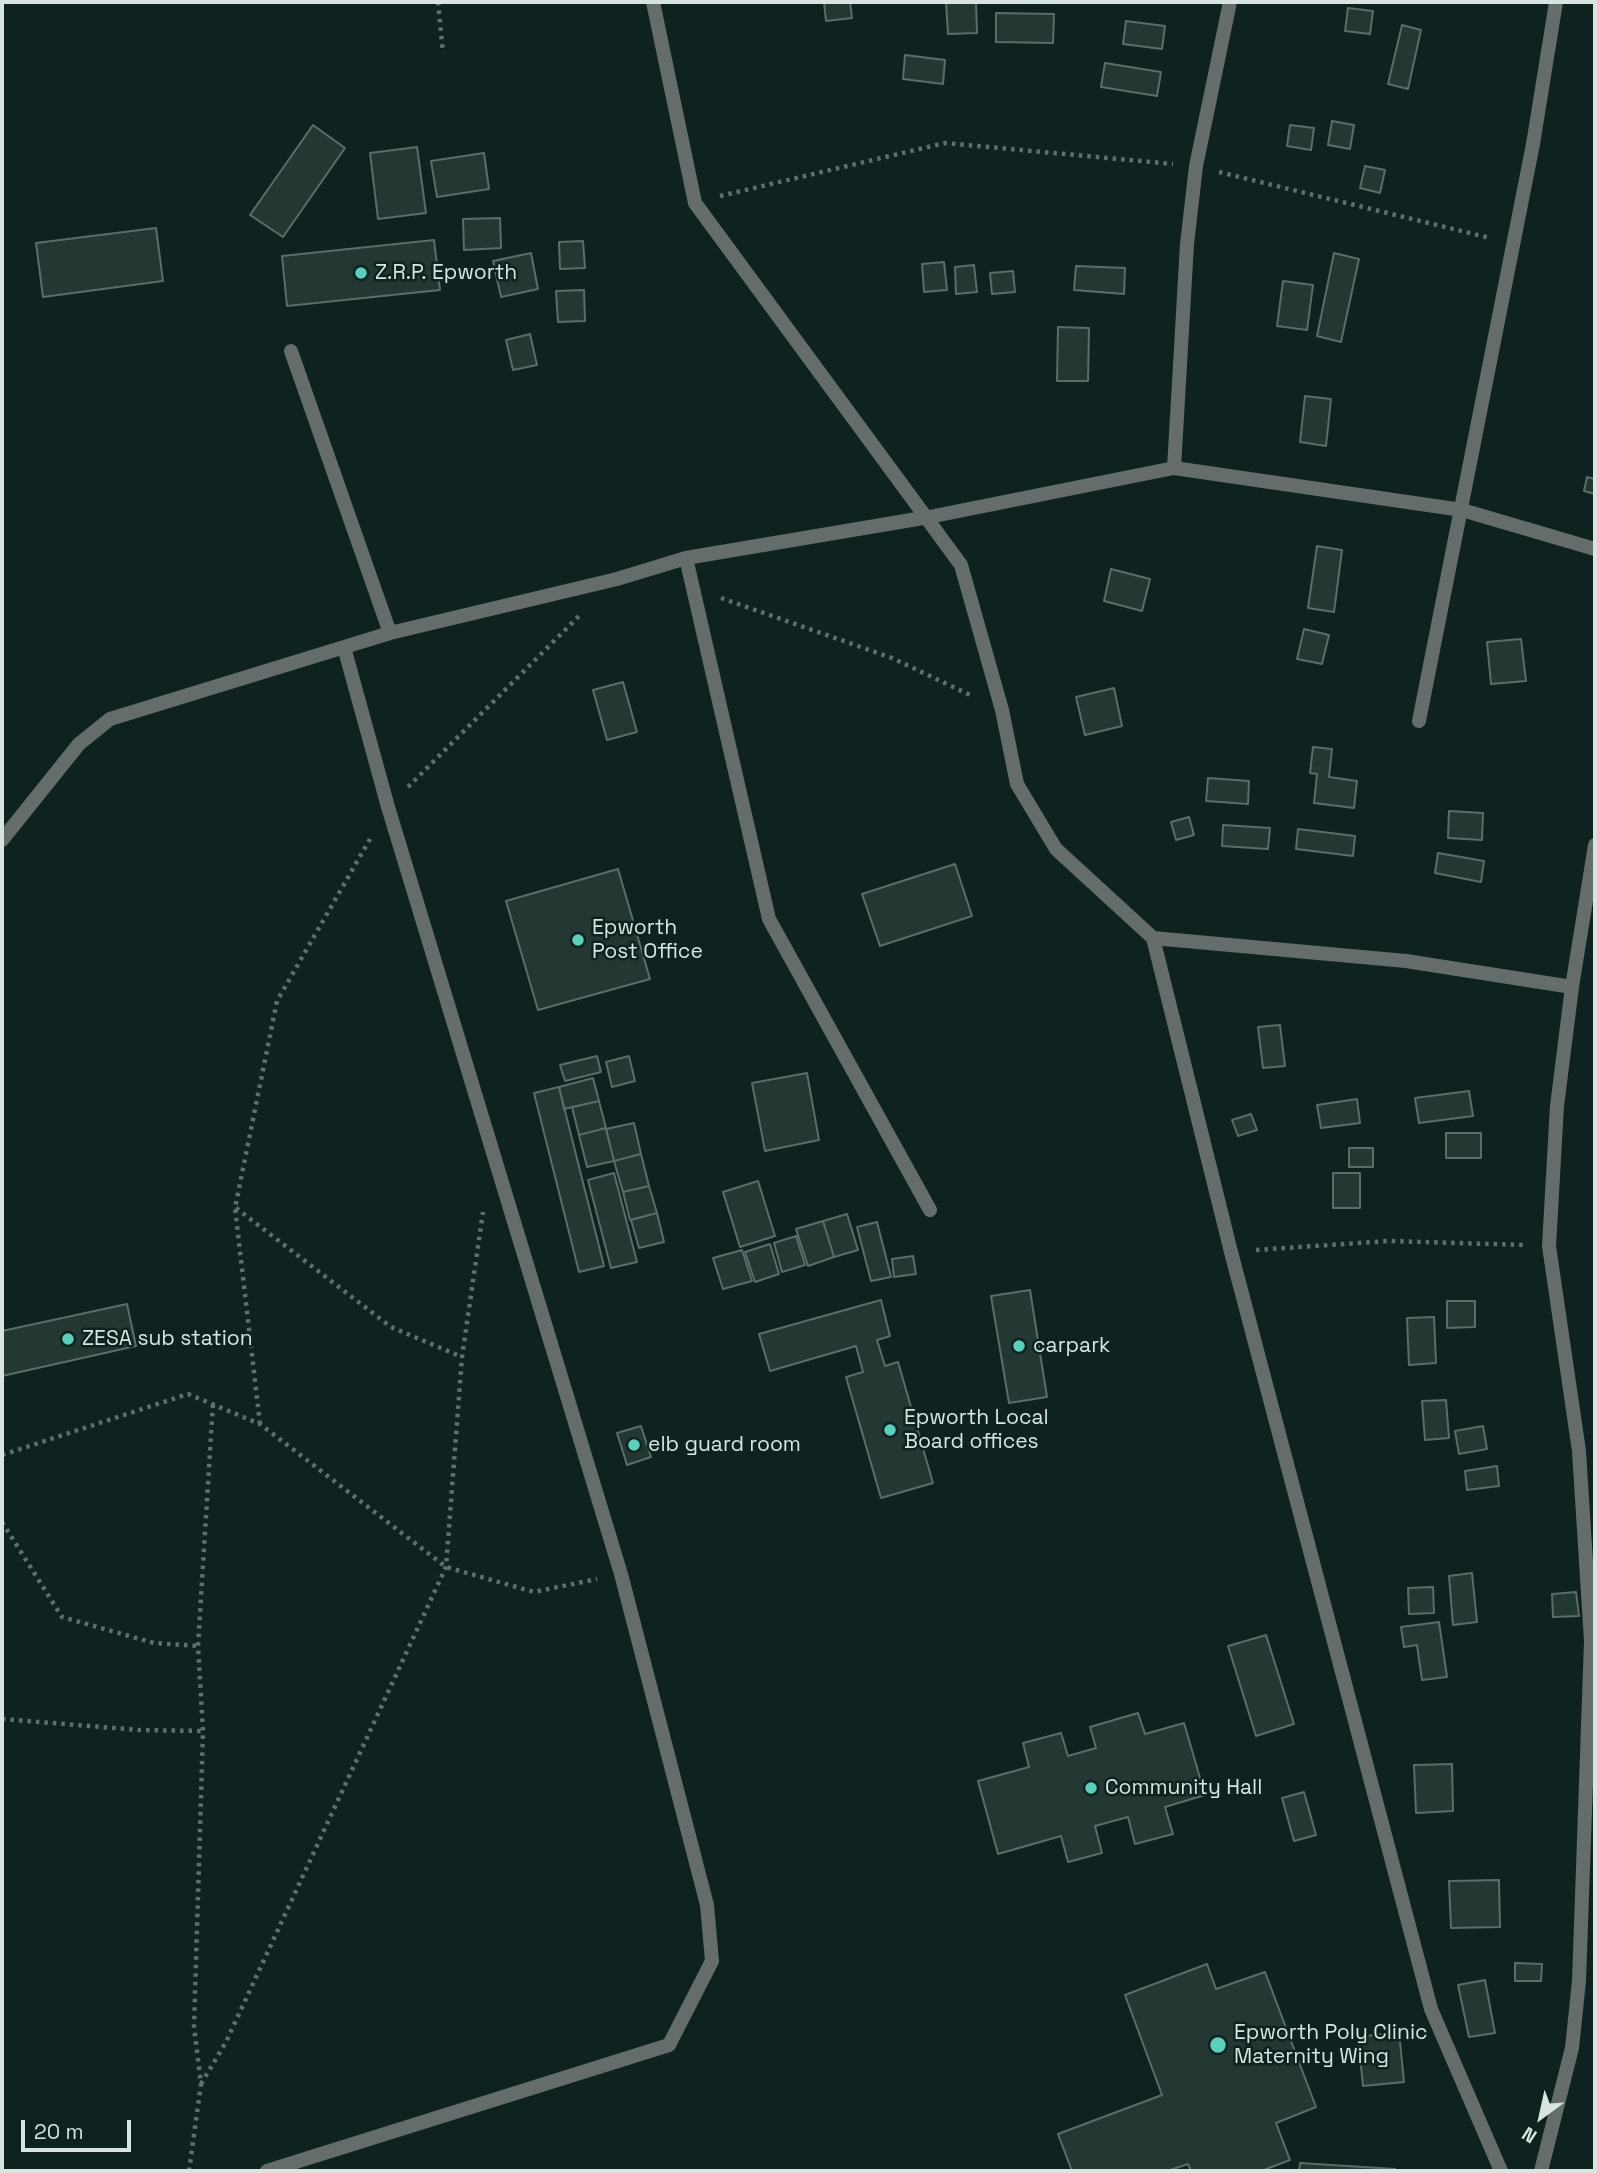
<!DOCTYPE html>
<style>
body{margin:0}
#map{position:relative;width:1597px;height:2173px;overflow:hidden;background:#0e231f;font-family:"Space Grotesk",sans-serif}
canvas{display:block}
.frame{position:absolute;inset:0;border:4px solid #d7e4e1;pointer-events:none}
.north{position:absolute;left:1506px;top:2082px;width:70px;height:70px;-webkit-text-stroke:5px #0e231f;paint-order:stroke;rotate:213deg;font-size:19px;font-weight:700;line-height:28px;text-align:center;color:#d7e4e1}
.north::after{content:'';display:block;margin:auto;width:24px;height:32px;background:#d7e4e1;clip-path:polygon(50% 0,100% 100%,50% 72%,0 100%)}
.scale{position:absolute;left:21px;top:2120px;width:110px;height:32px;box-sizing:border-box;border:4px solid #d7e4e1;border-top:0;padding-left:9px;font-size:21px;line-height:24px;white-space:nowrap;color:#d7e4e1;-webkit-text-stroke:5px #0e231f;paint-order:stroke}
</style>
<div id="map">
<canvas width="1597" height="2173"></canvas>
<div class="frame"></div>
<div class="north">N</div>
<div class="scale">20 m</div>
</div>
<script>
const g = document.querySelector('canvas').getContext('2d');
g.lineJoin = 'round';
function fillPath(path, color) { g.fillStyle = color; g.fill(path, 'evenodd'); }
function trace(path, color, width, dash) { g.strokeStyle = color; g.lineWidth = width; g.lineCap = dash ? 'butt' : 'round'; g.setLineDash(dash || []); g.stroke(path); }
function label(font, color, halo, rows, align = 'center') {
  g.font = font + ' "Space Grotesk",sans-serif'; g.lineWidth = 5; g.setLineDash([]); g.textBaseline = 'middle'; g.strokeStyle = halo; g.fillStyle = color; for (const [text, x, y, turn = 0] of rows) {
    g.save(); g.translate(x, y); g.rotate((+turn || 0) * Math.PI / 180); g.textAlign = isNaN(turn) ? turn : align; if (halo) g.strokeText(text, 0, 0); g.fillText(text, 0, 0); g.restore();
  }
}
const building = new Path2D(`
 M824,2H850L852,18L826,21Z
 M946,2H976L977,33L948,34Z
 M1348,8L1373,11L1370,34L1345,31Z
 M996,13L1054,14L1053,43L996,42Z
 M1126,21L1165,26L1162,49L1123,44Z
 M1402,25L1421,30L1408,89L1388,84Z
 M905,55L945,60L943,84L903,79Z
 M1105,63L1161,72L1157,96L1101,87Z
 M1332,121L1354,125L1350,149L1328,145Z
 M313,125L345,148L283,237L250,215Z
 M1290,125L1314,128L1311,150L1287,146Z
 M417,147L426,213L378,219L370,153Z
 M484,153L489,189L437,197L431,161Z
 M1365,166L1385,170L1380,193L1360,188Z
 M500,218L501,248L464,250L463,219Z
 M156,228L163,281L43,297L36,243Z
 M434,240L440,290L287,306L282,256Z
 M583,241L585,268L560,269L559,242Z
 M531,253L538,289L501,297L493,261Z
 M1334,253L1359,259L1341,342L1317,336Z
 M944,262L947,290L924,292L922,264Z
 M974,265L977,292L956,294L955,267Z
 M1076,266L1125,268L1124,294L1074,290Z
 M1013,271L1015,292L992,294L990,273Z
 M1283,281L1313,285L1307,330L1277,326Z
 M584,290L585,321L558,322L556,291Z
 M1058,327L1089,328L1088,381H1057Z
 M530,334L537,365L513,370L506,340Z
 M1305,396L1331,399L1326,446L1300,442Z
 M1587,477L1595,479V494L1584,491Z
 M1317,546L1342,550L1334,612L1308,608Z
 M1111,569L1150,579L1142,611L1104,601Z
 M1304,629L1329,635L1322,664L1297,659Z
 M1521,639L1526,681L1491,684L1487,642Z
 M623,682L637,732L607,740L593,690Z
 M1114,688L1122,726L1085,735L1076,697Z
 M1313,747L1332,749L1329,777L1357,781L1354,808L1314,803L1317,774L1310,773Z
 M1208,778L1249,781L1248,804L1206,801Z
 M1449,811L1483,813L1482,840L1448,838Z
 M1189,817L1194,835L1176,840L1171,822Z
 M1223,825L1270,828L1268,849L1222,846Z
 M1298,829L1355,836L1353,856L1296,849Z
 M1438,853L1484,861L1481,882L1435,873Z
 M955,864L972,916L880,946L862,894Z
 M618,869L650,979L538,1010L506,901Z
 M1280,1025L1285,1066L1263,1068L1258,1027Z
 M597,1056L601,1072L565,1081L560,1065Z
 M629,1056L635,1081L612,1087L606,1062Z
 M807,1073L819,1140L765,1151L752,1083Z
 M593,1078L599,1101L564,1109L559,1087Z
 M559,1087L604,1266L579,1272L534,1093Z
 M1469,1091L1473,1116L1419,1123L1415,1098Z
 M1357,1099L1360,1123L1321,1128L1317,1105Z
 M599,1101L606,1128L579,1135L572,1107Z
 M1251,1114L1257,1130L1238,1136L1232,1120Z
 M634,1123L641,1154L614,1161L606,1129Z
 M606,1128L614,1161L587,1167L579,1135Z
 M1446,1133H1481V1158H1446Z
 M1349,1148H1373V1167H1349Z
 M641,1154L649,1186L623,1192L614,1161Z
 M614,1173L637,1262L611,1268L588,1180Z
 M1333,1173H1360V1208H1333Z
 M758,1181L775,1236L740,1247L723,1192Z
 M649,1186L657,1213L630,1220L623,1192Z
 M657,1213L664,1242L639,1248L631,1220Z
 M847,1214L858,1250L834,1257L823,1221Z
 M823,1221L834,1257L808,1266L796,1229Z
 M877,1222L891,1277L871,1281L857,1227Z
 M796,1236L805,1265L782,1272L774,1243Z
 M770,1244L779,1274L755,1282L745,1252Z
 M742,1250L752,1281L723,1289L713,1258Z
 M913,1256L916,1274L894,1277L892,1259Z
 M1030,1290L1047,1397L1009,1403L991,1296Z
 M881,1300L890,1336L877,1340L885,1366L898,1362L933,1483L881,1498L846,1377L863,1372L856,1346L770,1371L759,1334Z
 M1447,1301H1475V1327L1447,1328Z
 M127,1304L136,1346L2,1376V1331Z
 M1434,1317L1436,1363L1409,1365L1407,1318Z
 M1446,1400L1449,1438L1425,1440L1422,1401Z
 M641,1426L651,1457L627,1465L617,1433Z
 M1483,1426L1487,1449L1459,1454L1455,1431Z
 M1497,1466L1499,1486L1467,1490L1465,1471Z
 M1472,1573L1477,1622L1453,1625L1449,1576Z
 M1433,1587L1434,1613L1409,1614L1408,1588Z
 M1576,1592L1579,1616L1553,1617L1552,1594Z
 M1439,1622L1447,1677L1422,1680L1417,1645L1404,1647L1401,1627Z
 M1266,1635L1294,1724L1256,1736L1228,1646Z
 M1138,1713L1145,1734L1184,1723L1205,1795L1165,1807L1173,1834L1135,1844L1128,1817L1095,1826L1102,1853L1068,1862L1061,1836L998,1854L978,1781L1029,1767L1023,1743L1061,1733L1068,1756L1096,1748L1090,1727Z
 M1452,1764L1453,1811L1416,1813L1414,1765Z
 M1304,1792L1316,1835L1294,1841L1282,1798Z
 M1499,1880L1500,1927L1451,1928L1449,1881Z
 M1515,1963L1542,1964L1541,1981H1515Z
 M1207,1964L1216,1989L1265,1972L1316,2107L1276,2123L1290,2160L1261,2171H1191L1188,2164L1167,2171H1072L1058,2134L1162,2095L1125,1995Z
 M1485,1980L1495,2033L1469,2037L1458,1985Z
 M1399,2032L1404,2082L1363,2086L1358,2037Z
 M1300,2163L1395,2169V2171H1299Z`);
const path = new Path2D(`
 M438,2L443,53
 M1219,172L1490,238
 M720,196L945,143L1173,164
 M721,598L892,658L970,695
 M408,787L580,615
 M236,1208L391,1327L462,1357
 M1256,1250L1388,1241L1524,1245
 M260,1424L235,1208L277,1001L370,839
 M2,1455L188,1394L260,1424L446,1567L534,1592L597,1579
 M2,1522L62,1617L154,1643L198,1646
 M2,1719L139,1730L203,1731
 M201,2084L226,2042L446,1567L462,1357L483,1212
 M189,2171L201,2084L194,2027L203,1731L198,1646L213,1403`);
const street = new Path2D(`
 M653,2L695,203L961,565L1002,710L1017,784L1056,849L1153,938L1231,1252L1431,2009L1501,2171
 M291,351L390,633
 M1174,468L1187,244L1196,166L1230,2
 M686,558L769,919L930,1210
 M1419,721L1533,144L1556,2
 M2,840L79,744L110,719L390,633L617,579L686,558L929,517L1174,468L1462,510L1595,549
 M1153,938L1406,961L1572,987
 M267,2171L669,2045L712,1961L707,1905L621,1574L388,807L344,647
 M1541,2171L1572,2048L1579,1981L1591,1641L1579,1451L1549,1246L1557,1106L1572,987L1595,845`);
const markers = [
 [361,273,7,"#5bcebc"],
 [578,940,7,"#5bcebc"],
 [68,1339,7,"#5bcebc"],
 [1019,1346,7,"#5bcebc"],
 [890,1430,7,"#5bcebc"],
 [634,1445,7,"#5bcebc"],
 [1091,1788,7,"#5bcebc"],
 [1218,2045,9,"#5bcebc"]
];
const poiNames = [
 ["Z.R.P. Epworth",375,273],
 ["Epworth",592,928],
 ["Post Office",592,952],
 ["ZESA sub station",82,1339],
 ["carpark",1033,1346],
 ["Epworth Local",904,1418],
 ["Board offices",904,1442],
 ["elb guard room",648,1445],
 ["Community Hall",1105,1788],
 ["Epworth Poly Clinic",1234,2033],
 ["Maternity Wing",1234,2057]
];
fillPath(building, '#233733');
trace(building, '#586e6a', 2);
trace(path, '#5e706c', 4.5, [3.5, 5]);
trace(street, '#646d6b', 14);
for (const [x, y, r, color] of markers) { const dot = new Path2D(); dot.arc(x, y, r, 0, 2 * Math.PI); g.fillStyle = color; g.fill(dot); trace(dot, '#0e231f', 2.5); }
label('21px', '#d7e4e1', '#0e231f', poiNames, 'left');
</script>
